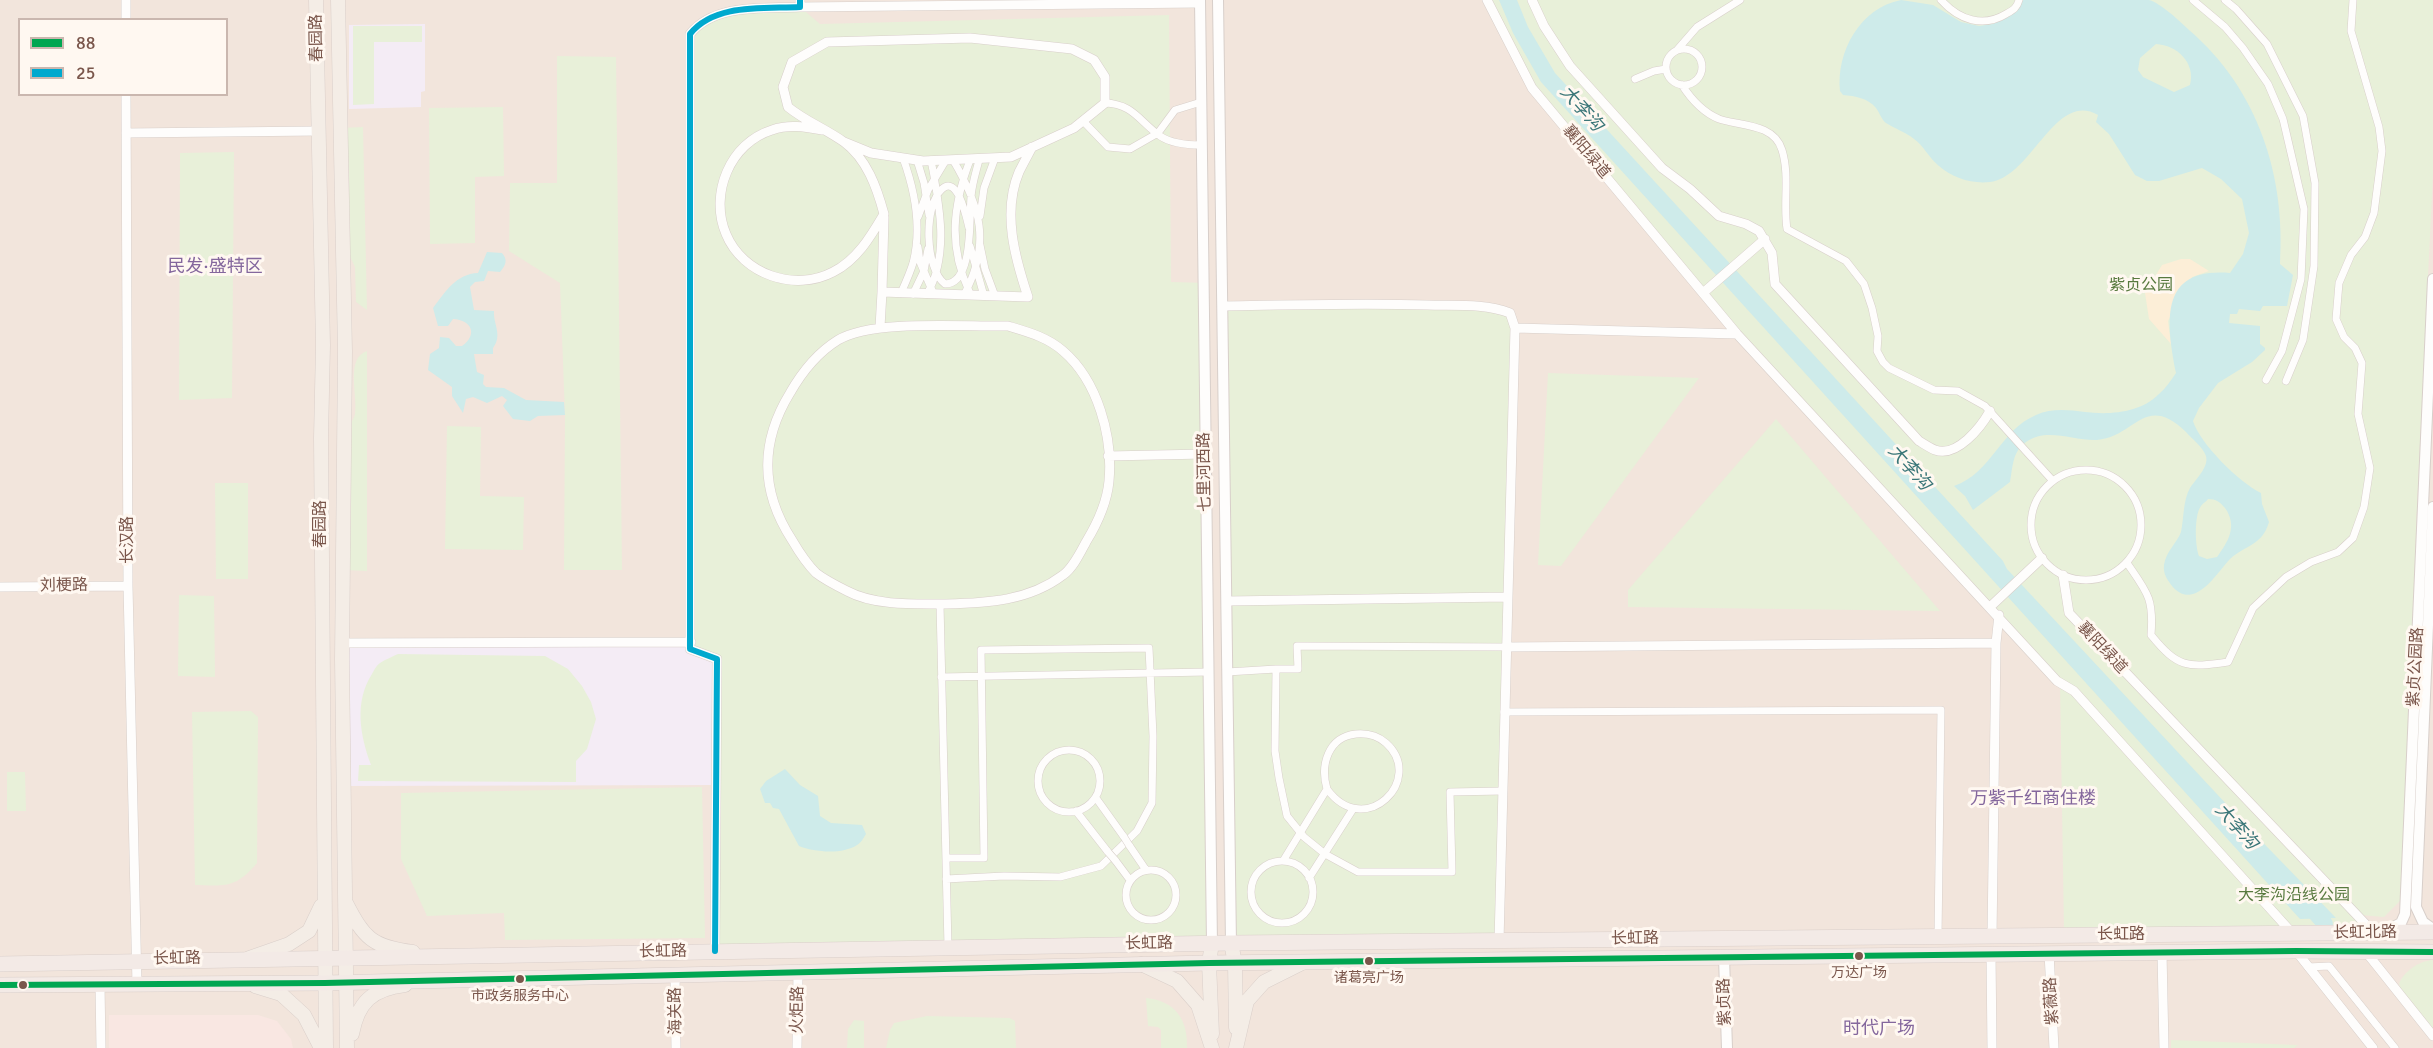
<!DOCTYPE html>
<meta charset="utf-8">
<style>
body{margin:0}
#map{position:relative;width:2433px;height:1048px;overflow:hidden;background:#f9f3ee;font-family:Signika,sans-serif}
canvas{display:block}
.legend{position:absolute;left:18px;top:18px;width:210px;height:78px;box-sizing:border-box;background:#fff8f1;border:2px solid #cab7af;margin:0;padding:8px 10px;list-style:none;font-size:18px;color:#7a564b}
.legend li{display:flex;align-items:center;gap:12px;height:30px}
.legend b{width:30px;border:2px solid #cab7af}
</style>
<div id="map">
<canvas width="2433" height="1048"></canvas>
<ul class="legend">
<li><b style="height:8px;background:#00a651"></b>88</li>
<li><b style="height:8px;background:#00a9ce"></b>25</li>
</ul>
</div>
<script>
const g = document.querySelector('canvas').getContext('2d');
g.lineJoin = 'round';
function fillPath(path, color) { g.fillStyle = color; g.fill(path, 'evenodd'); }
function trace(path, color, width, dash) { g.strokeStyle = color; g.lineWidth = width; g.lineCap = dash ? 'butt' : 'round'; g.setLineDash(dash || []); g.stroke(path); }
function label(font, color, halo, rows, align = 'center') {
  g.font = font + ' Signika,"Noto Sans SC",sans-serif'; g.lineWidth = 6; g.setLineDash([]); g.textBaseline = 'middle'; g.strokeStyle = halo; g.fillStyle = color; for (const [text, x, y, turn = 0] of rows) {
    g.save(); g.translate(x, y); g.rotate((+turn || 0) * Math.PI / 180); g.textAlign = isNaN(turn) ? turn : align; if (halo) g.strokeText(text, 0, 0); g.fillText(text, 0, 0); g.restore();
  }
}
const residential = new Path2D(`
 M0,0H2433V1048H0ZM20,20H226V94H20Z`);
const commercial = new Path2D(`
 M109,1015H258L277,1021L291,1039L293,1048H109Z`);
const education = new Path2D(`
 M425,24V91L421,92V107L349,109V25Z
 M691,642L717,659L716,785L344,786L342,643Z`);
const green = new Path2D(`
 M1487,0H2433V173L2417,506L2403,898L2384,917L2349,914L2374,934L2064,932L2060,682L1737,334L1532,88Z
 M800,7L820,24L1169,15L1171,282L1208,283L1212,943L715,951L717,659L690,649V34L716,14Z
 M353,26H422V42H374V104L353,105Z
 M557,56L616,57L622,570H564L565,415L560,283L509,251L510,183H557Z
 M503,107L504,176L475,177V243L430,244L429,108Z
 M363,127L367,310L356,302L355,267L343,242L341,128Z
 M234,152L232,398L179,400L180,153Z
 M1223,306L1478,307L1510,313L1515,328L1499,941L1231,943Z
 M367,351V571L343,570L344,430C348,426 354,420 355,414C358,396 345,358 367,351Z
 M1548,373L1699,378L1561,566L1538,565Z
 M1776,419L1940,611L1628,607V590Z
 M447,426L481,427L480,496L524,497L523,550L445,549Z
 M215,483H248V579H216Z
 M179,595L214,596L215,677L178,676Z
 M398,654L545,656L568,669L582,686L591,702L596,719L587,749L576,761V782L358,781L359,765H371C360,735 354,702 372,674C374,670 377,665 380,663C386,659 392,657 398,654Z
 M251,711L258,717L257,863C236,888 226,886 195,885L192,712Z
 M7,772H25L26,811H7Z
 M702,787L705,938L505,940L504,913L427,916L401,859V793Z
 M2433,960V1032L2403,995L2399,984C2404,971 2419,961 2433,960Z
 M1146,998C1176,1001 1188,1020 1187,1048H1161V1030L1158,1027L1148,1026Z
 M927,1016L1010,1018L1015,1021L1016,1048H886L890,1030L894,1023Z
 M854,1020L864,1021V1048H847L848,1029Z
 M2171,1040L2298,1045L2294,1048H2171Z`);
const sand = new Path2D(`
 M2181,259H2190L2209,271L2192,277L2168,321L2171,344L2149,319L2145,293L2162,265Z`);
const water = new Path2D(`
 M1499,0H1517L1528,27L1555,73L2003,561L2007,569L2243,822L2336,918L2300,919L1541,82L1513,33Z
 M1901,0L1933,5L1961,22L1979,26L1993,24L2018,10L2020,0C2051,0 2082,0 2112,0C2123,0 2138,0 2149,0C2159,2 2181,22 2189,30C2258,89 2286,176 2280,264L2293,275L2287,306H2263L2260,311L2239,309L2237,314H2230L2229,323L2260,326V344L2265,348V350L2252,362L2218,383L2199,408L2193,421C2200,444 2240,483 2261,493L2262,504L2269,522C2262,546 2245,545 2230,559C2216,574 2194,612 2172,586C2167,579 2163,574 2164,565C2166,551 2177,543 2181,532C2184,518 2183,500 2190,488C2196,479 2209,467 2206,456C2203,447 2192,439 2186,432C2145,392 2135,437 2097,440C2073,441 2047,427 2026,442C2012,452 2013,467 2010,482L1973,510L1965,496L1954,486C1992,473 2000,430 2036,415C2052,408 2068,410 2085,412C2110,415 2140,413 2159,394C2166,388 2171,380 2176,373C2166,321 2159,267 2230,273L2243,254L2249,233L2242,199L2221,179L2202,168L2159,181H2147L2135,175L2109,134L2096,122L2098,115C2055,90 2032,177 1990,182C1971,184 1953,178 1939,166C1929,158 1924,146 1914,139C1906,132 1895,129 1886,123C1881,119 1880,113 1876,108C1868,98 1855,96 1843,95L1840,91C1836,52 1860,8 1901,0ZM2156,44C2177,45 2196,63 2190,85L2174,92L2143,77L2138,70L2140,58ZM2208,499C2216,499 2220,502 2225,508C2238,526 2228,542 2217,557L2207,559L2199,556C2195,546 2194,515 2201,506C2203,503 2206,502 2208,499Z
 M487,252L502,253C508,260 506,265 500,272L488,271L484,281L475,282L470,287L474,310L494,311C493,324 503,335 493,348V354H474L477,372L484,375L483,384L486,387L504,388L526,400L564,402L565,415L538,416L530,421L513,419L503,406L507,400L502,396L487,403L473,397L466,399L463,413L452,396V387L428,370L430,354L439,348L440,337L449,338L456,346H462C478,335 472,320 453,319L448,326H438L433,308C446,291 456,274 478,273Z
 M785,769L800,785L818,796L820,816L831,823L862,825L866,834C864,837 861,843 857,845C842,855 814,852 799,846L779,809L773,808L770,803H765L760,789L766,781Z`);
const river = new Path2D(`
 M2307,903L2325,924`);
const pedestrian = new Path2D(`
 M1941,0C1959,20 1983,28 2006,14C2013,10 2017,8 2019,0
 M2193,0L2225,27L2243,48L2268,84L2283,119L2304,209L2301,279L2282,351L2266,380
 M2225,0L2236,9L2267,44L2303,116L2315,183L2314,266L2303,340L2286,381
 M1666 67a18 18 0 1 1 36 0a18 18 0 1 1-36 0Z
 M1677,50L1697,27L1740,0
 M1635,79L1654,71L1666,69
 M1682,85C1691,99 1702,112 1719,119C1739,126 1774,123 1782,150C1790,176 1783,203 1787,229L1846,261L1864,284L1872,308L1878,336L1877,351L1883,362L1889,368L1934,390L1958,391L1985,406L2053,481
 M1105,103C1133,104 1139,121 1160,136C1172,144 1187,145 1201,145
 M1083,121L1108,147L1130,149L1158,133L1175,110L1201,102
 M917,160L924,183L929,215
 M953,160C981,207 991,244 964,295
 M980,216L984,188L995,158
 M918,217L928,190L946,160
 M969,228C967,220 958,174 942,189C923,206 925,269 945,284C974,284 969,217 971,197C972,184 976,172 979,160
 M980,245L985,269L995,296
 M970,246L984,296
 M918,247L920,262L932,290
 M969,291C948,246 953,205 970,160
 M901,293C905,284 910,273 913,263C922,228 915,191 903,158
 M913,294L924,271L928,249
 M927,294C950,255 939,202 931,160
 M2031 525a55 55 0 1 1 110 0a55 55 0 1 1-110 0Z
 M2127,563C2147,592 2154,598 2151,635C2178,668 2187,668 2228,662L2253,608L2286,577L2311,562L2338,552L2353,538L2364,507L2370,468L2358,414L2362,363L2355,348L2344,337L2336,319L2339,283L2351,255L2365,237L2374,213L2382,151L2379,127L2351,31L2353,0
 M940,604L948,947
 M1276,669H1298L1297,646L1506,647
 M1227,672L1276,669L1275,751L1279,778L1287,816L1304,837L1325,854L1358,872H1452L1450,792L1503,791
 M941,677L1208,672
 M1504,712L1941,710L1938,937
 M1038 781a31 31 0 1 1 62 0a31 31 0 1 1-62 0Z
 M1096,798L1124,837
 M1076,811L1108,852
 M1129,845L1146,870
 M946,858H984L981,650L1149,648L1153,736L1152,803L1137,831L1101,866L1060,877L1004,876L946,879
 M1115,860L1130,880
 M1283,861L1327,789C1320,765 1328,737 1356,734C1367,733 1378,736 1386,743C1426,779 1365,841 1327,789
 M1251 892a31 31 0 1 1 62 0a31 31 0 1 1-62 0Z
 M1126 895a25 25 0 1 1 50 0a25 25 0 1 1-50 0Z
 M1309,878L1353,809
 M2308,967L2329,966L2395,1048`);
const minor = new Path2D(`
 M126,0V20
 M1487,0L1532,88L1737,334L2057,681L2074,691L2293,934
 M1532,0L1544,26L1570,66L1662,168L1690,189L1719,216L1746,224L1759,231L1772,253L1775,284L1919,441C1924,444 1930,448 1935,450C1957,458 1981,427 1990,411
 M800,7L1200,3
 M126,94L128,586L137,985
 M822,130C805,127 789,124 772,130C730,143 709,194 726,234C743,275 795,292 833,272C857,260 871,236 884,214C877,188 867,159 844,142C826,129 805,121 788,107L783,87L792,62L827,42L970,38L1072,49L1094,60L1105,77V103L1074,128L1011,157L923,161L871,153L844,142
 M126,133L319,131
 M884,217L882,292L1028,297C1015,258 1002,212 1019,172C1023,164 1028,155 1032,147
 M1703,293L1765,239
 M1223,306C1291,305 1359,303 1427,305C1454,306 1484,303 1510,313L1515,328L1499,941
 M1008,326C1028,332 1047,337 1063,351C1098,381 1113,437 1109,481C1107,503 1097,524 1086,542C1080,553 1073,568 1063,575C1029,601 987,603 946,604C915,604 875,606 847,591C837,586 825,580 816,573C806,563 799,552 792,540C760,491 760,442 790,393C802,372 817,353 838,340C873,319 965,327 1008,326Z
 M880,327L882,292
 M1515,328L1737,334
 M1108,456L1205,454
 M2063,575L2069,613L2374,933
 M0,587L128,586
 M1227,601L1507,597
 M1991,606L2042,558
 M342,643L691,642
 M1506,647L1996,643
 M1992,936L1996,643L1999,615
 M715,951L717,659L690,649V34C715,3 764,9 800,7V0
 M2296,951L2373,1048
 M2162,952L2164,1048
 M2366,952L2433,1036
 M2049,953L2054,1048
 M1991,954L1992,1048
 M675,975L676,1048
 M100,985L101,1048
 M797,1048L798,972`);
const tertiary = new Path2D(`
 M1200,0L1212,943
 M1218,0L1231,943
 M2433,507L2416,907L2423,922L2433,929
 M2386,931L2401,923L2405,914L2433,279
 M1724,957L1727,1048`);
const primary = new Path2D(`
 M316,0L323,345L321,438L326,1048
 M338,0L345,351L342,659L347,1048
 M346,903C364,938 372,947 413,952
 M1212,943L1209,963L1212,1034
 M1231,943L1235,963L1236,1028
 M249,958L289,944L309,931L321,906
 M1141,964L1177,981L1198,1005L1212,1048
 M255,986L281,994L304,1015L321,1048
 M352,1034C358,1002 372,989 405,985
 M1236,1048L1247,1001L1264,982L1304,962`);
const trunk = new Path2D(`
 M0,964L1231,943L2433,932
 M0,985L325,983L1209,963L2296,951L2433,952`);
const pedestrianBridge = new Path2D(`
 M1124,837L1129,845
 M1108,852L1115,860`);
const bus1 = new Path2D(`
 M0,985L325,983L1209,963L2296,951L2433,952`);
const bus2 = new Path2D(`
 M715,951L717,659L690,649V34C715,3 764,9 800,7V0`);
const markers = [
 [1859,956,5,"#7a564b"],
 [1369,961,5,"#7a564b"],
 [520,979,5,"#7a564b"],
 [23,985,5,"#7a564b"]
];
const busNames = [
 ["万达广场",1859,973],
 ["诸葛亮广场",1369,978],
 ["市政务服务中心",520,996]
];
const streetNames = [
 ["春园路",317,38,-91],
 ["襄阳绿道",1586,152,50],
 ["七里河西路",1205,472,-91],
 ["春园路",321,524,-90],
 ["长汉路",128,540,-90],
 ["刘梗路",64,586,-1],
 ["襄阳绿道",2102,648,47],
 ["紫贞公园路",2416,667,-87],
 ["长虹北路",2365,933,-1],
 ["长虹路",2121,935],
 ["长虹路",1635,939,-1],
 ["长虹路",1149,944,-1],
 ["长虹路",663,952,-1],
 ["长虹路",177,959,-1],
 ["紫薇路",2052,1001,-93],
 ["紫贞路",1725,1002,-92],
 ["火炬路",798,1010,-89],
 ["海关路",676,1011,-91]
];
const parkNames = [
 ["紫贞公园",2141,286],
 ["大李沟沿线公园",2294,896]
];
const waterNames = [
 ["大李沟",1581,109,48],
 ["大李沟",1909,468,48],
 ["大李沟",2236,827,48]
];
const neighbourhoodNames = [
 ["民发·盛特区",215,267],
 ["万紫千红商住楼",2033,799],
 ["时代广场",1879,1029]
];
fillPath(residential, '#f2e5dc');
fillPath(commercial, '#f9e7e2');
fillPath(education, '#f4ecf5');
fillPath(green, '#e8f0d9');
fillPath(sand, '#fceed7');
fillPath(water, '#ceebea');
trace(river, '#ceebea', 16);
trace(pedestrian, '#d8cfca', 8);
trace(minor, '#d8cfca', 10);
trace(tertiary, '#d8cfca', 12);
trace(primary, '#dacfca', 15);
trace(trunk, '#dacfca', 16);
trace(pedestrian, '#fefdfc', 7);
trace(minor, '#fefdfc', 9);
trace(tertiary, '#fefdfc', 10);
trace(primary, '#f4ede6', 14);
trace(trunk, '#f3eae6', 15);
trace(pedestrianBridge, '#d8cfca', 8, []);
trace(pedestrianBridge, '#fefdfc', 7);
trace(bus1, '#00a651', 6);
trace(bus2, '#00a9ce', 6);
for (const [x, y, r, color] of markers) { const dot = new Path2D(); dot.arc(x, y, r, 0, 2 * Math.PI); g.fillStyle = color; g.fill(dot); trace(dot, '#fff8f1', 2); }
label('14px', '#7a564b', '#fff8f1', busNames);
label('16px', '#7a564b', '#fff8f1', streetNames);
label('16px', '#587a3f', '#fff8f1', parkNames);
label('italic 18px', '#3a7678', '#fff8f1', waterNames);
label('18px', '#84679d', '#fff8f1', neighbourhoodNames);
</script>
